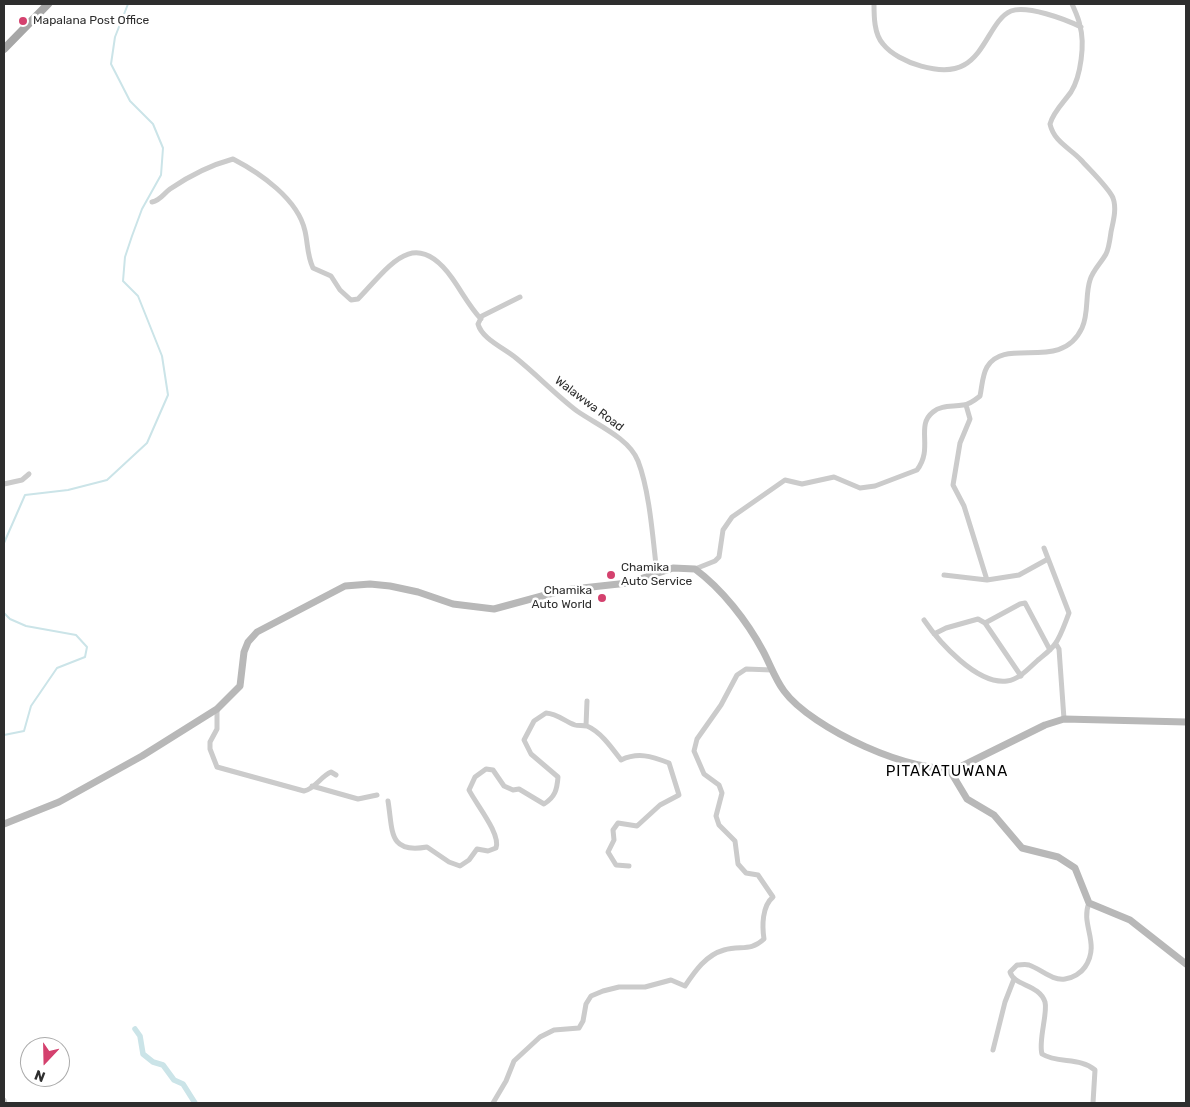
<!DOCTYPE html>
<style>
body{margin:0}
#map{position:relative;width:1190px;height:1107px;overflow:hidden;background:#fff;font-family:Rubik,sans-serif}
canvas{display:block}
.frame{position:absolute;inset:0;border:5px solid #2e2e2e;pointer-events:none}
.north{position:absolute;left:20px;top:1037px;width:50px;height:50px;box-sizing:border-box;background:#fff;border:1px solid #ababab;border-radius:50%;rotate:201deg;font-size:14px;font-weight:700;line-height:20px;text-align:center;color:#2e2e2e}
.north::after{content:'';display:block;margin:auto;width:18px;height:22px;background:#d4416e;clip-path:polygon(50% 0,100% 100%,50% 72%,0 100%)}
</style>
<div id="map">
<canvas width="1190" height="1107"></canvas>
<div class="frame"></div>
<div class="north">N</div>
</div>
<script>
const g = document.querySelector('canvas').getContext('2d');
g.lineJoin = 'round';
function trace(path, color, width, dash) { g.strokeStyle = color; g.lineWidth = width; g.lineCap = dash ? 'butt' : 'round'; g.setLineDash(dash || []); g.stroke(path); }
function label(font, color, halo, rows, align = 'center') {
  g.font = font + ' Rubik,sans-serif'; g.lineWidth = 5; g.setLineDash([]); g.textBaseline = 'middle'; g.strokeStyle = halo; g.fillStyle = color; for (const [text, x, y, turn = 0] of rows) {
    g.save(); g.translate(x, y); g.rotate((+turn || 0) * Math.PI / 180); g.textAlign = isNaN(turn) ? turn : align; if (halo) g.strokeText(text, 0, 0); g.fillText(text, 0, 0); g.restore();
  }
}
const stream = new Path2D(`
 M4,543L25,495L68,490L107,480L147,443L168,395L162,356L138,296L123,281L125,257L132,236L142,209L161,175L163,148L153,124L130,101L111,64L115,37L128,4
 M4,613L10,619L26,626L76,635L87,647L85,657L57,668L31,706L24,731L4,735`);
const canal = new Path2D(`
 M135,1029L140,1036L143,1054L153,1062L163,1065L174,1080L183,1084L195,1103`);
const street = new Path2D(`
 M874,4C874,16 874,34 883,44C898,63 943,77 964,65C986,53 992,19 1011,11C1027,5 1065,19 1081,27
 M152,202C161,200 163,194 170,189C189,176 211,165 233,159C260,173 298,199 305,231C308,244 307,255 313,268L331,276L340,290L351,300L358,299C389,267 414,225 452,278C462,292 469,306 481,319
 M520,297L482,316L478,324C482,339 504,348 516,358C537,375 556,395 577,411C597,425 629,438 638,461C650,492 653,541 657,574
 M966,405L970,419L960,443L953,485L964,506L987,580
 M4,484L22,480L29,474
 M695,569L715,561L719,557L723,530L732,517L785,480L802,484L834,477L860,488L875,486L917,470C934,448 915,426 933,412C941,405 953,407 963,405C969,405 975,400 980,396C982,387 982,376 987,367C1005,336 1061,373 1082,328C1089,313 1085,295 1090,280C1093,270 1101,263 1106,254C1109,248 1110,239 1111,232C1113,222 1117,209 1113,198C1109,188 1089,169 1081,160C1070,148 1054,142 1050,124C1053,112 1064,102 1071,92C1081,76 1085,43 1080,26C1079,19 1075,11 1072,4
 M944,575L987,580L1019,575L1048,559
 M924,620C939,642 977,685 1007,681C1020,679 1029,668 1038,660C1044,655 1051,650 1055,644C1061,636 1065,623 1069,613L1044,548
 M985,623L1020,604L1025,603L1050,650
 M934,634L946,628L978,619L985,623L1021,676
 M1056,644L1059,649L1064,719
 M217,709V729L210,742V749L217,767L304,791C315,789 321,776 331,772L336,775
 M586,726L587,701
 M312,786L358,799L377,795
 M388,801C393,831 388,854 427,847L449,862L460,866L469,860L477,849L488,851L496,848C501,834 476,804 469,790L475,777L486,769L493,770L504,786L513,790L519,789L544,804C555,797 557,790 558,777L531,754L524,740L534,721L546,713C558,714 564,721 575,725C578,726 583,725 587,726C601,732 612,748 621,760C638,752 651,756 669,763L679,795L660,805L637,826L618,823L613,830L614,840L608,852L616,865L629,866
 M1089,903C1080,925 1101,943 1085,967C1081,973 1073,978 1065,979C1052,981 1041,969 1029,965C1025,964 1021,965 1017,965L1010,972C1014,986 1039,984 1045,1002C1048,1013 1038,1041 1042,1054C1058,1064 1080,1057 1095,1070L1093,1103
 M993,1050L1005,1002L1014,979
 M4,1100L5,1103
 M493,1103L506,1081L514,1061L540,1037L554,1030L579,1028L583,1021L586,1004L591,996L603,991L619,987H645L671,980L685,986C695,971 706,955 724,950C741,945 750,952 764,939C762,926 762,906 773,897L758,875L746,873L738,864L735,841L719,825L716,816L722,793L719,785L704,774L694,751L697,739L721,705L737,675L746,669L772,670`);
const secondary = new Path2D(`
 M949,769L967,799L994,815L1022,848L1058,857L1075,868L1089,903L1130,920L1186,964
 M4,824L59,802L142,756L217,709L240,686L244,652L248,642L257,632L345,586L370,584L390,586L418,592L453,604L494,609L564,590L628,583L673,568L695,569C722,589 747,621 763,651C770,664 775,679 784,691C811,728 915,777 960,767L1045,725L1064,719L1186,722`);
const primary = new Path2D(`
 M4,49L48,4`);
const markers = [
 [23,21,5,"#d4416e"],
 [611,575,5,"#d4416e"],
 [602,598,5,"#d4416e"]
];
const poiNames = [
 ["Mapalana Post Office",33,21],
 ["Chamika",621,568],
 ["Auto Service",621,582],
 ["Chamika",592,591,"right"],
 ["Auto World",592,605,"right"]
];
const streetNames = [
 ["Walawwa Road",589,404,37]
];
const quarterNames = [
 ["PITAKATUWANA",947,772]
];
trace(stream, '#cbe4e8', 2);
trace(canal, '#cbe4e8', 5.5);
trace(street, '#cbcbcb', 5);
trace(secondary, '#b8b8b8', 7);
trace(primary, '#a6a6a6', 8);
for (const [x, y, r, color] of markers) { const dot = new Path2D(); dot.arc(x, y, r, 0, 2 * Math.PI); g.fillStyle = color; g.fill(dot); trace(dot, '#fff', 2); }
label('12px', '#2e2e2e', '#fff', poiNames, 'left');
label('12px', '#2e2e2e', '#fff', streetNames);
g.letterSpacing = '1px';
label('15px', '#000', '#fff', quarterNames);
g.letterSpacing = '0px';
</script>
